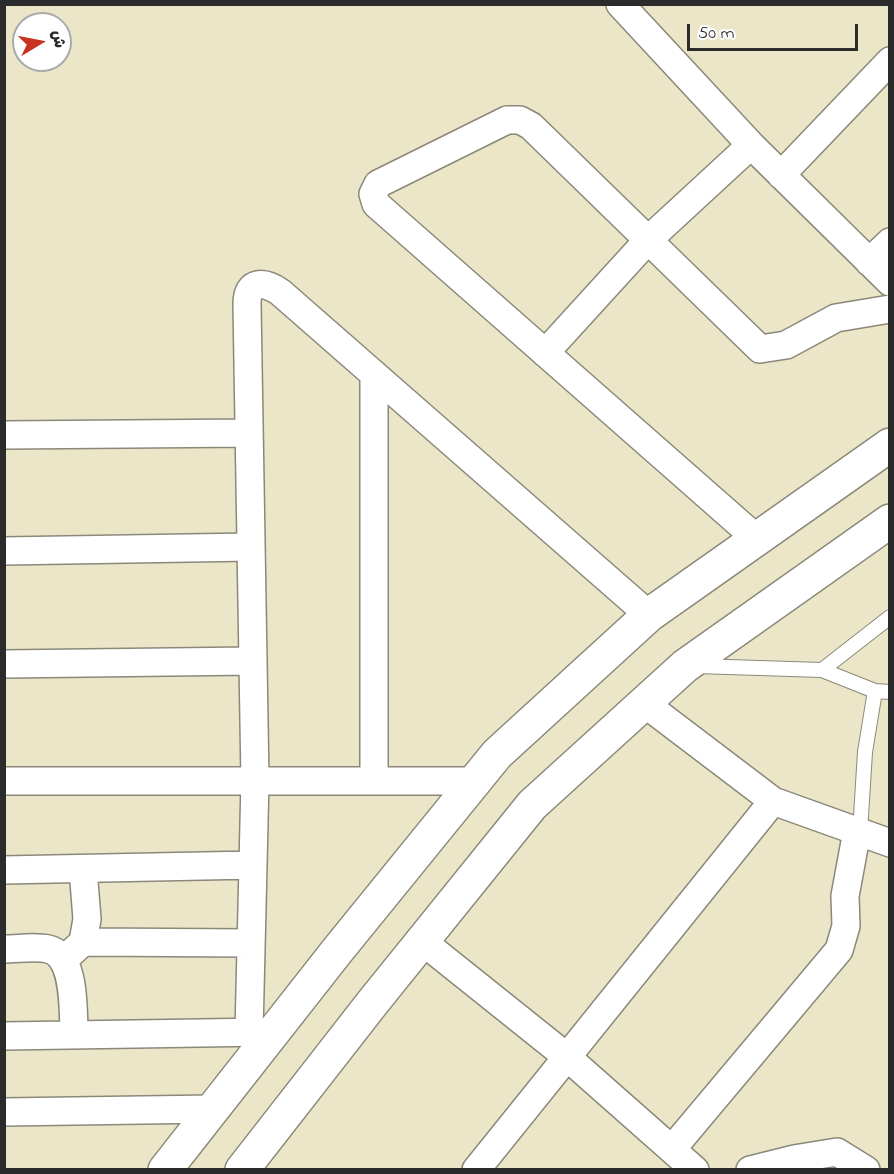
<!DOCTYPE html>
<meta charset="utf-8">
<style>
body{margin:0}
#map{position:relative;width:894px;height:1174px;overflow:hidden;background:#ebe6c8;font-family:"Indie Flower","Playpen Sans Arabic",sans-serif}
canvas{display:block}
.frame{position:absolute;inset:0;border:6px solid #2b2b2b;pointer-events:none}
.north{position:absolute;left:12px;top:12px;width:60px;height:60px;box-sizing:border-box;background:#fff;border:2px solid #aaa;border-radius:50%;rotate:80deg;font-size:16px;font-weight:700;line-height:24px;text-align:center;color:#2b2b2b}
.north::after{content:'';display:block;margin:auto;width:21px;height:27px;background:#c8321e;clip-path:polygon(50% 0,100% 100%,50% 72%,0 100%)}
.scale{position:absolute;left:687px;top:24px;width:171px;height:27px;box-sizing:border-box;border:3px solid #2b2b2b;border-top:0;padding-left:8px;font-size:18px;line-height:21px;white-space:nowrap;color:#2b2b2b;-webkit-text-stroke:4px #fff;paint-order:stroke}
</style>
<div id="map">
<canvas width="894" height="1174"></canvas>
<div class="frame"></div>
<div class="north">ش</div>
<div class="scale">50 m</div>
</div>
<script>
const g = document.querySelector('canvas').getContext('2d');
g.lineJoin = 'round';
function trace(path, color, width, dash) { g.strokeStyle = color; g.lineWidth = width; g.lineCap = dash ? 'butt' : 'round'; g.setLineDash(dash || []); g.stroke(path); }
const lane = new Path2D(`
 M696,666L822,670L875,691L890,692
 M822,670L890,617
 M860,832L865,752L875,691`);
const street = new Path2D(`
 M620,4L751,145L890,282
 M781,175L890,61
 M869,262L890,242
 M545,353L648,240L751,145
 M374,374V781
 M4,435L249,433
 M757,539L376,204L373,194L378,184L507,120H520L531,126L760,349L786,345L836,318L890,309
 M4,551L251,547
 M4,664L253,661
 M644,703L773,801L890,843
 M4,781H475
 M4,870L253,865
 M422,941L567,1057L695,1170
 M83,942L251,943
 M4,949C18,949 35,946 48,949C76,955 73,1011 74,1035
 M70,954L83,942L87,919L83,869
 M249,1032L255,781L247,304C247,280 264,281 280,292L649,615
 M4,1036L266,1032
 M4,1112L213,1109
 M672,1149L839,950L846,926L845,896L857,831
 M476,1170L773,801
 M750,1170L794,1159L837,1152L866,1170`);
const secondary = new Path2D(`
 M165,1170L337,951L497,754L649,615L890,445
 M242,1170L373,1002L532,805L685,666L890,521`);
trace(lane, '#8b887a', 16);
trace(street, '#8b887a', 30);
trace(secondary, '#8b887a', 36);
trace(lane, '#fff', 14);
trace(street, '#fff', 27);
trace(secondary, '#fff', 33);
</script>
